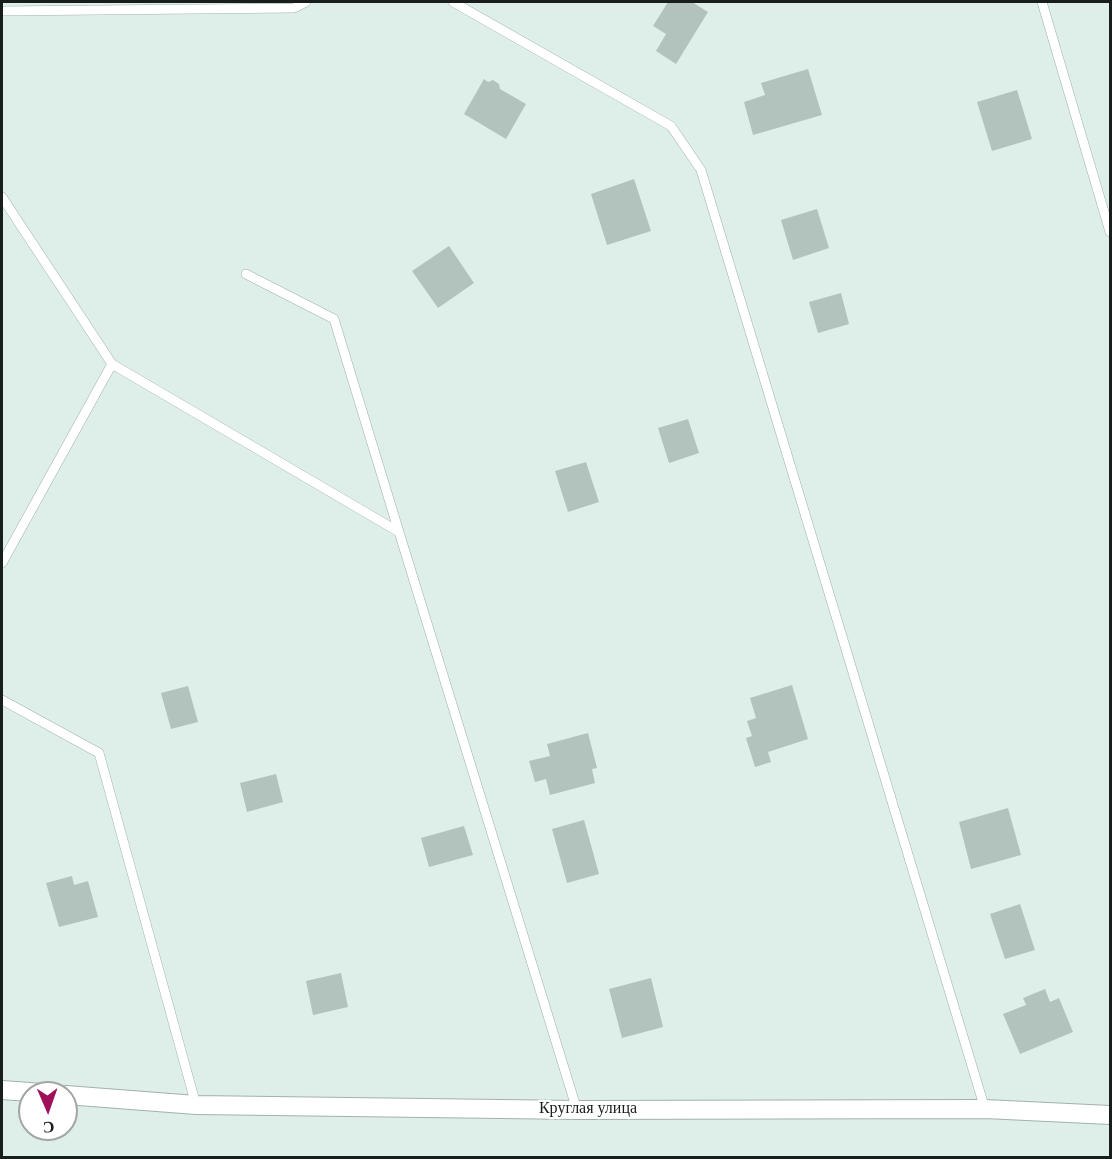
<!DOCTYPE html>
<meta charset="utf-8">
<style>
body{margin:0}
#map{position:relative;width:1112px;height:1159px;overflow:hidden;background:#deefea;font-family:"Times New Roman",serif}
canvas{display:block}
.frame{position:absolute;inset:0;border:3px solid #181e1c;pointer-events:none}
.north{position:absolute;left:18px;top:1081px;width:60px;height:60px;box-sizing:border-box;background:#fff;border:2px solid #a3a5a4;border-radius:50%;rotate:178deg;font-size:16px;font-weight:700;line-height:24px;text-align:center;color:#181e1c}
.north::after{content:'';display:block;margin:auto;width:21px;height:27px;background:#9f105a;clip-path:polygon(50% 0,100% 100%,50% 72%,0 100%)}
</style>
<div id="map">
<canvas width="1112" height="1159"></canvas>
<div class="frame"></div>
<div class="north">С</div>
</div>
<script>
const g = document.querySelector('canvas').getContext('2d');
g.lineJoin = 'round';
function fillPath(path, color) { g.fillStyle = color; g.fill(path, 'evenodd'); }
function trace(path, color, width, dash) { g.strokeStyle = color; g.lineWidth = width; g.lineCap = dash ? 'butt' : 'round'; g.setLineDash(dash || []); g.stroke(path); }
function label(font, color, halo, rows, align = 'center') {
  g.font = font + ' "Times New Roman",serif'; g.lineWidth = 4.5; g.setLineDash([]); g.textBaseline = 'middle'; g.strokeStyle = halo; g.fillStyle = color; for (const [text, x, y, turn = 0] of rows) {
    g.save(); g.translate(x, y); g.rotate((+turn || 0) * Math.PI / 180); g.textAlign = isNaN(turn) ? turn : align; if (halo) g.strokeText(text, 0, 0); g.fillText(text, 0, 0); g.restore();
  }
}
const building = new Path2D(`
 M668,2H692L708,12L676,64L656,51L666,34L653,26Z
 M808,69L822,115L753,135L744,102L765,95L761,83Z
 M484,79L488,82L493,80L499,84L500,89L526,104L506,139L464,114Z
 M1017,90L1032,139L992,151L977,102Z
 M634,179L651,231L607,245L591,194Z
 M817,209L829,248L793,260L781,220Z
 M449,246L474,283L438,308L412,271Z
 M841,293L849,324L818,333L809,302Z
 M688,419L699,453L669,463L658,428Z
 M586,462L599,502L568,512L555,471Z
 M792,685L808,739L768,752L771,762L755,767L746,738L752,736L747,721L756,718L750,698Z
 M188,686L198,722L171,729L161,693Z
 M588,733L597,768L592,769L595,783L550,795L546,779L535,782L529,761L550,756L547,744Z
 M276,774L283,802L247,812L240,783Z
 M1008,808L1021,855L971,869L959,822Z
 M584,820L599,874L567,883L552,829Z
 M464,826L473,855L429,867L421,838Z
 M72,876L74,885L88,881L98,917L59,927L46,883Z
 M1020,904L1035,950L1005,959L990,914Z
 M341,973L348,1007L313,1015L306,981Z
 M651,978L663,1027L622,1038L609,989Z
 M1045,989L1050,1002L1059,998L1073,1032L1020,1054L1003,1014L1026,1005L1023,998Z`);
const service = new Path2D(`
 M453,2L671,126L701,170L985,1109
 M1042,2L1110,232
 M2,11L294,8L306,2
 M2,197L112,364L399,532L577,1110
 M246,274L334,319L399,532
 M2,563L112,364
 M2,700L99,753L196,1105`);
const minor = new Path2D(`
 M2,1090L43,1093
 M66,1095L196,1105L577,1110L985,1109L1110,1115`);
const streetNames = [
 ["Круглая улица",588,1109]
];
fillPath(building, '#b2c3be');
trace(service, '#a1b1ac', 10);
trace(minor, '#a1b1ac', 20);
trace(service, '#fff', 9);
trace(minor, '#fff', 18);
label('16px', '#181e1c', '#fff', streetNames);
</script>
